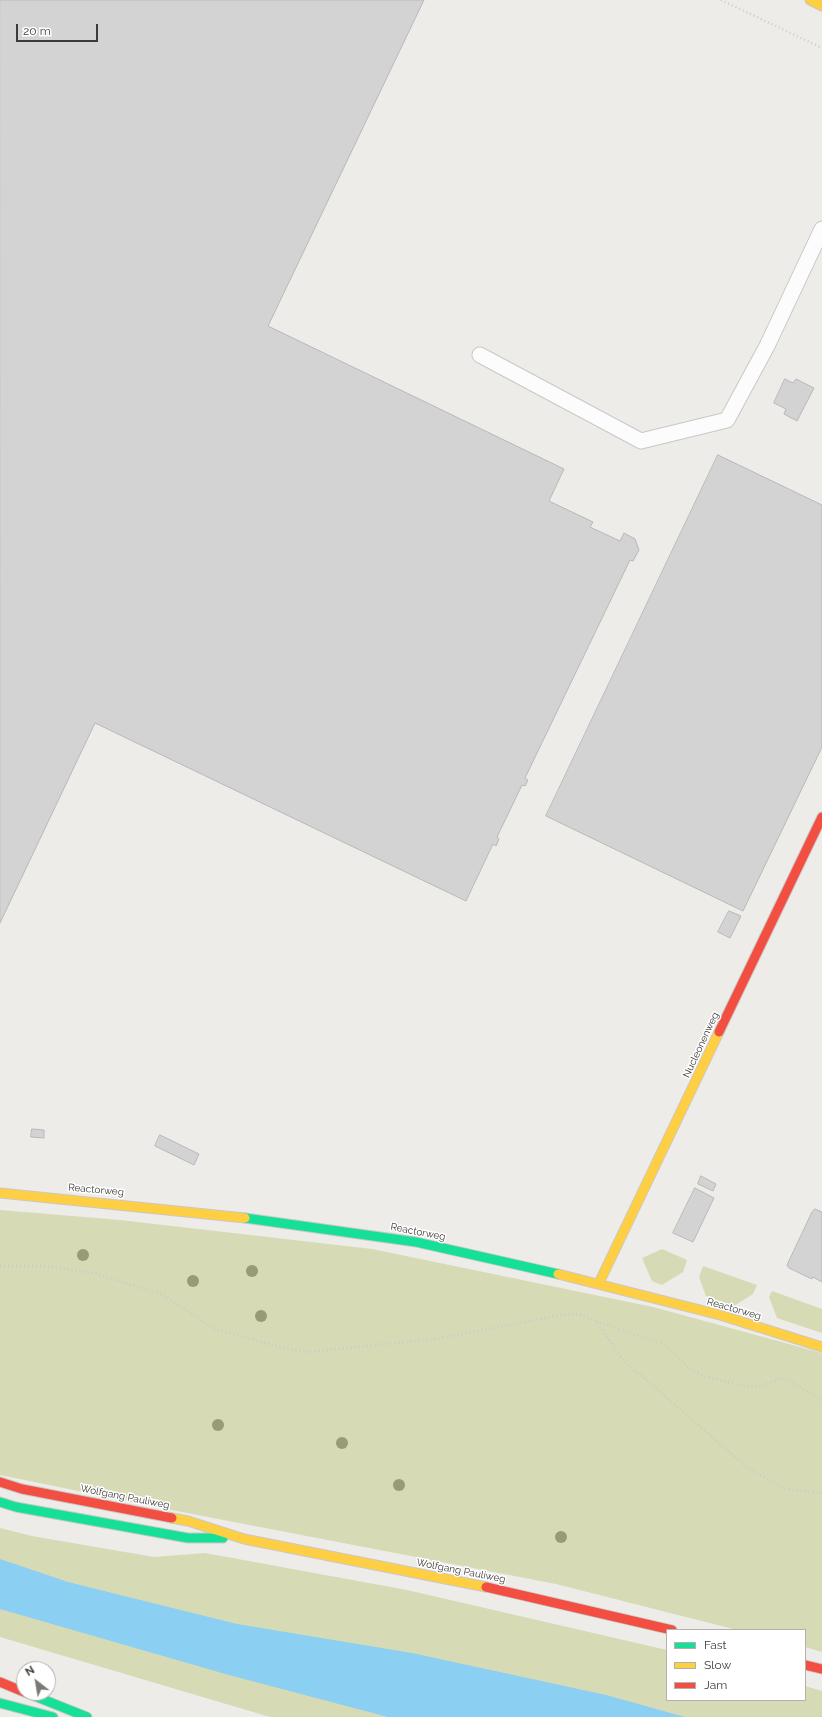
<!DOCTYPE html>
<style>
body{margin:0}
#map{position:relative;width:822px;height:1717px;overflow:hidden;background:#eeece9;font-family:Raleway,sans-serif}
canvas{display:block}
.legend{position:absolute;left:666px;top:1629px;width:140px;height:72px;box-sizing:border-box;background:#fff;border:1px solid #b1b1af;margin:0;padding:5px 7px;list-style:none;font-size:12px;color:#3c3b38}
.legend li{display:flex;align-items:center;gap:8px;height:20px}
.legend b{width:20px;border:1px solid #b1b1af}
.north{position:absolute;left:16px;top:1661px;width:40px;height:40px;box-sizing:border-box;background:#fff;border:1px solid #b1b1af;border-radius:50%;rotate:329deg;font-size:11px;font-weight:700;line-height:16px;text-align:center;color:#3c3b38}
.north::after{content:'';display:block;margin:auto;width:14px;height:18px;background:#7a7976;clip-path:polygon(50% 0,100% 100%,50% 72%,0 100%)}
.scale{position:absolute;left:16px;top:24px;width:82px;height:18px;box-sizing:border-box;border:2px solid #3c3b38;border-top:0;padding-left:5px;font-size:12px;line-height:14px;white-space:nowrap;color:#3c3b38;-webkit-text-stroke:3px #fff;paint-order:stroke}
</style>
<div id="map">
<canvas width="822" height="1717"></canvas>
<ul class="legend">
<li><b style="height:5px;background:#16e098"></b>Fast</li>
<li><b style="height:5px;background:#ffcf43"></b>Slow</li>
<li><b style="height:5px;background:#f24e42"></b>Jam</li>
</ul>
<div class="north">N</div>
<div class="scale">20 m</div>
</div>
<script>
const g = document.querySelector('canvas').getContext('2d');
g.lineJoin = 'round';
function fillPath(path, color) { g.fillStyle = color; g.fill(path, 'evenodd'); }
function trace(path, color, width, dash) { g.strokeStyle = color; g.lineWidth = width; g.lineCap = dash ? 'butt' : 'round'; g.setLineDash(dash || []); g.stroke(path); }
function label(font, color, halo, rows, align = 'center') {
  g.font = font + ' Raleway,sans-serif'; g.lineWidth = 3; g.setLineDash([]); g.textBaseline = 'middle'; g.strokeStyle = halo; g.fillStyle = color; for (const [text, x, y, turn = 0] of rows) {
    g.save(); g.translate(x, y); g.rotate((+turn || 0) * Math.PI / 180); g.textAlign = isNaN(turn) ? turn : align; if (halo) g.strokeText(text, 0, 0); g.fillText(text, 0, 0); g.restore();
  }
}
const green = new Path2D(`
 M0,1210L120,1220L372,1249L653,1307L822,1353V1652L805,1647V1630H737L556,1584L182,1512L0,1475Z
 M662,1249L687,1260L683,1272L662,1285L652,1281L642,1258Z
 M703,1266L757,1285L753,1294L734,1306L706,1296L699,1277Z
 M772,1291L822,1309V1333L777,1318L769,1297Z
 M0,1528L32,1536L154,1557L205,1553L407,1590L667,1650V1700H805V1686L822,1691V1717H270L0,1637Z`);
const water = new Path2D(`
 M0,1559L68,1582L237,1624L412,1653L606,1695L685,1717H388L229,1675L0,1609Z`);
const building = new Path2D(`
 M0,0H424L268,326L564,469L549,501L593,522L590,527L620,541L624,533L635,539L639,550L633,561L630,560L525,778L528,780L525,786L522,785L497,837L499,839L496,846L493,844L466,901L95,723L0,923Z
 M785,379L793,383L796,379L814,388L797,421L784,414L786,409L774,403Z
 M718,455L822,505V747L743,911L546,816Z
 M729,911L741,916L730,938L718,932Z
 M32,1129L44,1130V1138L31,1137Z
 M160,1135L199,1154L194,1165L155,1146Z
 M701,1176L716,1184L713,1191L698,1184Z
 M695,1188L714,1198L693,1242L673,1233Z
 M815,1209L822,1212V1282L813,1277L812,1279L789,1268L787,1265L812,1212Z`);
const path = new Path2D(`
 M721,0L822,48
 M0,1266H43L94,1273L163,1295L215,1329L279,1347L307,1352L436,1339L560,1315L579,1314L596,1321L623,1360L748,1468L787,1489L822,1493
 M596,1321L662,1344L675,1353L688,1367L706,1377L750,1387L760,1386L784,1378L822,1400`);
const lane = new Path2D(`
 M480,355L641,441L727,420L767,346L822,229`);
const fast = new Path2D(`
 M245,1218L416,1242L558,1274
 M0,1502L16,1507L188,1538H223
 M27,1693L87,1717
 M0,1703L53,1717`);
const slow = new Path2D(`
 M810,0L822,6
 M0,1193L245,1218
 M558,1274L720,1315L822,1347
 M599,1283L719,1032
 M172,1518L188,1521L244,1539L486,1587`);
const jam = new Path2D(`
 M719,1032L822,817
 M0,1482L22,1489L172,1518
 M486,1587L672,1630
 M805,1665L822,1669
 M0,1682L24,1692`);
const trees = [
 [83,1255],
 [252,1271],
 [193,1281],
 [261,1316],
 [218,1425],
 [342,1443],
 [399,1485],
 [561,1537]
];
const streetNames = [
 ["Nucleonenweg",701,1045,-65],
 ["Reactorweg",96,1190,5],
 ["Reactorweg",418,1232,11],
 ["Reactorweg",734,1309,16],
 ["Wolfgang Pauliweg",125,1497,11],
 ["Wolfgang Pauliweg",461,1571,11]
];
fillPath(green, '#d6dab5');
fillPath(water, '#8bcff2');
fillPath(building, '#d4d3d4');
trace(building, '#b9b8b8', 1);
trace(lane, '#cac8c6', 17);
trace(fast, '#cac8c6', 11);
trace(slow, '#cac8c6', 11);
trace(jam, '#cac8c6', 11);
trace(path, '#cccbc9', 2.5, [1, 3]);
trace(lane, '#fcfcfc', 15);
trace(fast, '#16e098', 9);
trace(slow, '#ffcf43', 9);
trace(jam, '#f24e42', 9);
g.fillStyle = '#989b73';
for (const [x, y] of trees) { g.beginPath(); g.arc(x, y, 6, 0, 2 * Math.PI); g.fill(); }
label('10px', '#3c3b38', '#fff', streetNames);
</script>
